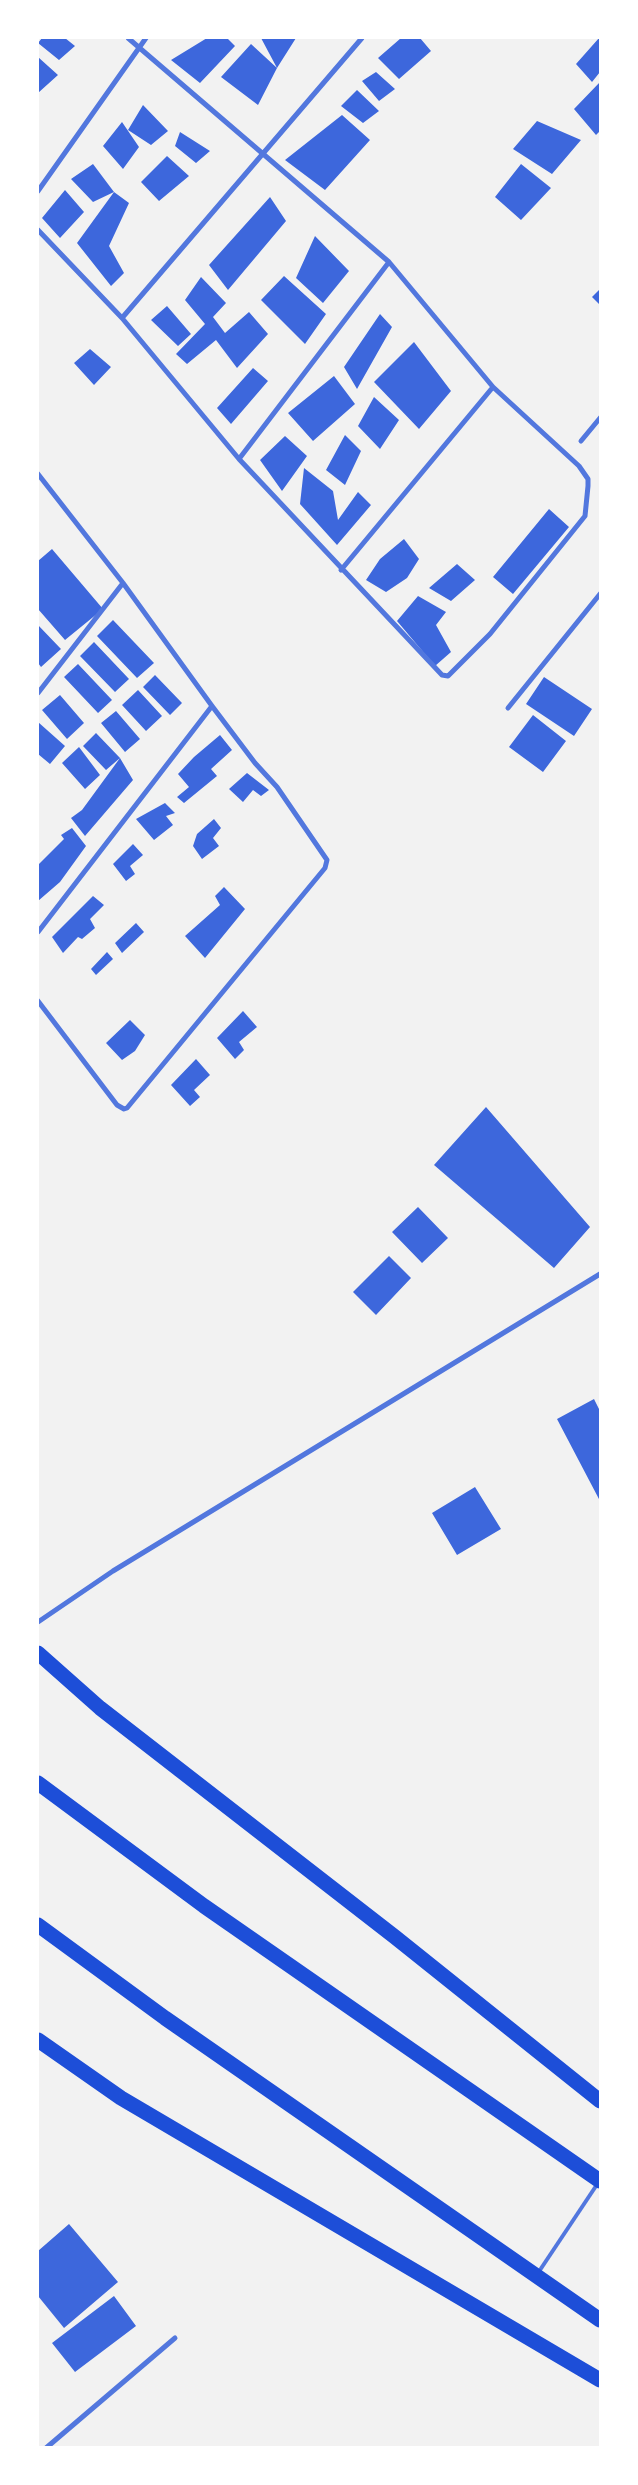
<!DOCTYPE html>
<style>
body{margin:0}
#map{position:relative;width:638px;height:2485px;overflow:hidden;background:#f2f2f2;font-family:"PT Sans Narrow",sans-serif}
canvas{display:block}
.frame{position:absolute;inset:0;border:39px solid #fff;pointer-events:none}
</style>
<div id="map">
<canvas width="638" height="2485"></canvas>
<div class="frame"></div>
</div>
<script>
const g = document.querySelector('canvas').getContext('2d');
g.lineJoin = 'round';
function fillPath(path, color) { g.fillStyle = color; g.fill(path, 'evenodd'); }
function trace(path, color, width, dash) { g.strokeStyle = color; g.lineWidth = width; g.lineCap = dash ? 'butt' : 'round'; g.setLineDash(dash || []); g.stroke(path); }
const building = new Path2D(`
 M42,38H65L75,46L59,60L38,43Z
 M207,38H227L235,46L200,83L171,60Z
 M261,38H296L277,68Z
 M401,38H420L431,51L399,79L378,58Z
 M599,38L600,72L592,82L576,64Z
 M251,44L277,68L258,105L221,77Z
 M38,57L58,75L38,93Z
 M376,72L395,89L379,101L362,81Z
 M600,82V131L596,135L574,109Z
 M357,90L379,111L363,123L341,106Z
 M143,105L168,131L151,145L128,130Z
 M342,115L370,140L325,190L285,160Z
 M537,121L581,140L552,174L513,149Z
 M122,122L139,147L123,169L103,146Z
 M180,132L210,151L196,163L175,146Z
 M167,156L189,176L159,201L141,182Z
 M93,164L114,192L129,203L109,246L124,273L111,286L77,243L114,192L93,202L71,179Z
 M521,164L551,188L521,220L495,197Z
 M65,190L84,212L60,238L42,218Z
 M270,197L286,221L228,290L209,265Z
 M315,236L349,271L323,303L296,278Z
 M284,276L326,314L305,344L261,300Z
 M201,277L226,303L213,317L225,333L249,312L268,334L237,368L216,340L187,364L176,354L205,324L185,300Z
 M600,289V305L592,297Z
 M167,306L191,334L178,346L151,320Z
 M380,314L392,327L357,389L344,367Z
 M414,342L451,391L419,429L374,382Z
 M90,349L111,367L94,385L74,363Z
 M253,368L268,381L231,424L217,408Z
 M334,376L355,404L313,441L288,413Z
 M374,397L399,420L380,449L358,426Z
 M345,435L361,451L345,485L326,470Z
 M285,436L307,456L282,491L260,460Z
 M304,468L333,491L338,520L358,492L371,505L337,545L300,504Z
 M549,509L569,527L513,594L493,577Z
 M404,539L419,559L407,578L386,592L366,580L380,559Z
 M52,549L103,609L65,640L38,609V561Z
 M457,564L475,580L451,601L429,588Z
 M418,596L446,612L436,625L451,652L435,666L397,621Z
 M113,620L154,663L137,678L97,636Z
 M38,625L61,649L41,667L38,663Z
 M94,642L129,679L115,692L80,656Z
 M78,664L112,700L98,713L64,677Z
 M155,675L182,703L170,715L143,687Z
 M544,677L592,709L574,736L526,704Z
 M138,690L162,716L146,731L122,705Z
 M60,695L84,723L67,739L42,710Z
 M116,711L140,739L125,752L101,723Z
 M533,715L566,741L543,772L509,747Z
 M38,722L65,746L50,764L38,754Z
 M96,733L120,758L106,770L83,746Z
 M220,735L232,750L211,769L217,776L184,803L177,797L189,787L178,774L194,757Z
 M79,747L100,775L85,789L62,763Z
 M120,758L133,780L85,836L71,818L82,810Z
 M247,773L269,790L261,796L253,790L243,802L229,789Z
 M165,803L175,813L166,816L173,825L154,840L136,819Z
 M214,819L221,828L213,838L219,846L202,859L193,846L197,834Z
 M72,828L86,846L60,882L38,901V865L64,839L61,835Z
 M133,844L143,855L130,866L135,874L126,881L113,864Z
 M224,887L245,909L205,958L185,936L220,905L215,896Z
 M93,896L104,905L90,919L95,928L82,939L78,937L63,953L52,937Z
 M136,923L144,932L122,953L115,943Z
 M107,952L113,959L96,975L91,969Z
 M243,1011L257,1027L239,1042L244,1050L235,1059L217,1038Z
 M130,1020L145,1035L135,1051L122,1060L106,1043Z
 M196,1059L210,1075L194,1090L200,1097L190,1106L171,1085Z
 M486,1107L590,1227L554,1268L434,1165Z
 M418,1207L448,1238L422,1263L392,1232Z
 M389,1256L411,1278L376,1315L353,1292Z
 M594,1399L600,1411V1501L557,1419Z
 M475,1487L501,1529L457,1555L432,1513Z
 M69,2224L118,2282L64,2328L38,2296V2251Z
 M114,2296L136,2326L75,2372L52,2343Z`);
const service = new Path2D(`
 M538,2273L598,2183`);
const minor = new Path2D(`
 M38,191L146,38
 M38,230L122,318L239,459L442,675L448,676L490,634L585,516L588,486V479L579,466L493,387L389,262L128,38
 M122,318L362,38
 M581,441L600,418
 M239,459L389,262
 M38,474L123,583L212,706L255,763L277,787L327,860L325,868L127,1108L124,1109L117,1105L38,1001
 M341,570L493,387
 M38,693L123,583
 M508,708L600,594
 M38,932L212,706
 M38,1622L113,1571L600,1274
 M46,2448L175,2338`);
const motorway = new Path2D(`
 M38,1653L100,1708L395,1937L600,2101
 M38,1783L204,1906L600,2181
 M38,1925L165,2018L600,2320
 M38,2040L121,2098L600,2380`);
fillPath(building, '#3d67dc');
trace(service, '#5277de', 4);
trace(minor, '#5277de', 5);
trace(motorway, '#1d4ed8', 15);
</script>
